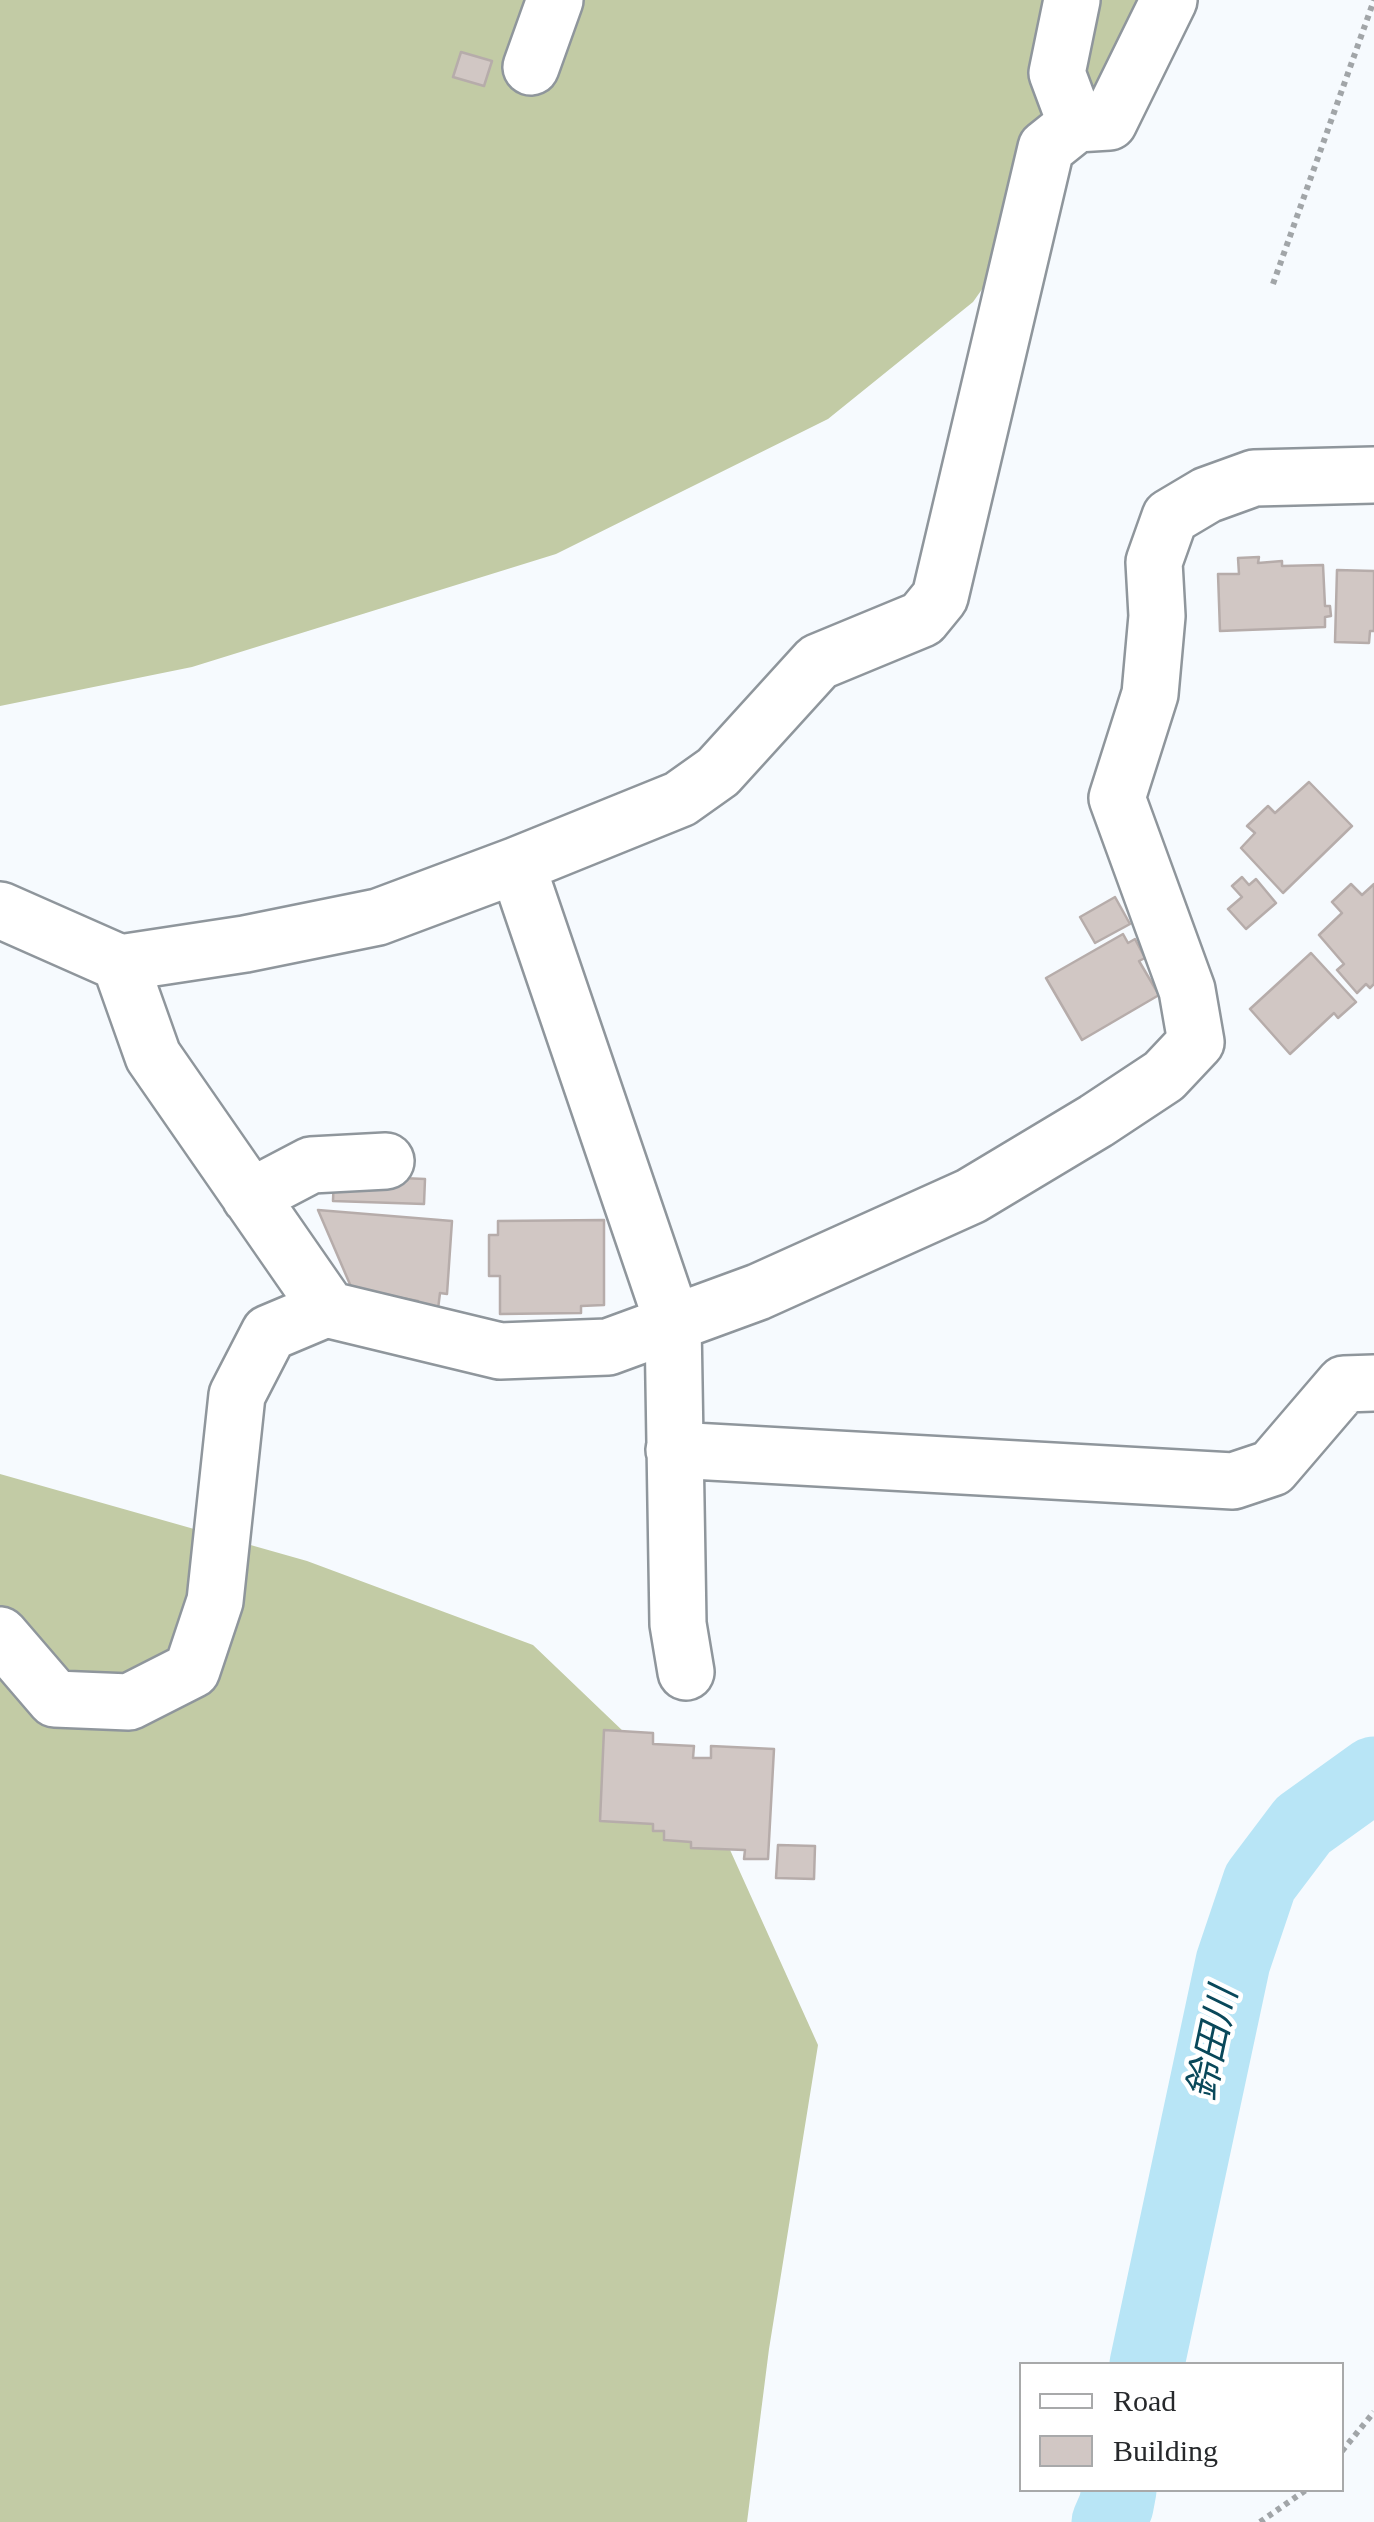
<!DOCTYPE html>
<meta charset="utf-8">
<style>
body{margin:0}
#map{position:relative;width:1374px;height:2522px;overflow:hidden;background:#f6fafe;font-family:"Times New Roman",serif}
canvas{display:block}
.legend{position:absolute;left:1019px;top:2362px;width:325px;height:130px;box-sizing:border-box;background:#fff;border:2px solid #a8a9aa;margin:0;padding:12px 18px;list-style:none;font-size:30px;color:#26282b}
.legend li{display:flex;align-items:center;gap:20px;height:50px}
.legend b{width:50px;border:2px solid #a8a9aa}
</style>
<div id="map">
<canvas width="1374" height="2522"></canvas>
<ul class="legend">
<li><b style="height:12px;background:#fff"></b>Road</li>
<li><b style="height:28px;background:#d1c7c4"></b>Building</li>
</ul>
</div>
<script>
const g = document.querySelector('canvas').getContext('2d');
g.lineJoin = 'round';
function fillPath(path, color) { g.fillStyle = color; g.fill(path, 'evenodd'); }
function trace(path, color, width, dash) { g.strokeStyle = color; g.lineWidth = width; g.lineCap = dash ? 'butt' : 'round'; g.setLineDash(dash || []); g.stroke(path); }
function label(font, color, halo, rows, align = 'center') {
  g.font = font + ' "Times New Roman","Noto Sans JP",serif'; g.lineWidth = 9; g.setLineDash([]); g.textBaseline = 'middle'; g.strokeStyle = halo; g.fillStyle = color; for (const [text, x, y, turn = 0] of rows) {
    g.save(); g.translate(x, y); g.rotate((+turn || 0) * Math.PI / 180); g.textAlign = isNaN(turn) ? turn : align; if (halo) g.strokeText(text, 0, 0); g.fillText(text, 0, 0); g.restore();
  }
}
const forest = new Path2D(`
 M0,0H1140L1068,168L973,302L828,419L556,554L192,667L0,706Z
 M0,1474L307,1561L533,1645L717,1821L818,2045L769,2349L747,2522H0Z`);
const river = new Path2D(`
 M1147,2364L1233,1962L1260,1882L1303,1825L1374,1774
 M1109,2522L1116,2506L1119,2490`);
const building = new Path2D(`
 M461,52L492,61L484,86L453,77Z
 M1259,557L1258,563L1282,561V566L1323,565L1325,606H1330L1331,616L1325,617V627L1220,631L1218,574H1239L1238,558Z
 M1337,570L1374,571V631H1370L1369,643L1335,642Z
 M1309,782L1352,826L1283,893L1241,848L1255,833L1247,826L1268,806L1275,813Z
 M1242,877L1249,885L1256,879L1276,903L1246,929L1228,909L1242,897L1232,886Z
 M1351,884L1362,895L1374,884V984L1370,988L1366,984L1357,993L1337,970L1344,964L1319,935L1342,913L1332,902Z
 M1115,897L1130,924L1095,943L1080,917Z
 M1123,934L1128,943L1135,939L1145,958L1139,961L1159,995L1082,1040L1046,978Z
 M1311,953L1356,1002L1338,1018L1334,1013L1290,1054L1250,1009Z
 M334,1175L425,1179L424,1204L333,1201Z
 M318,1210L452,1221L447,1294L440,1293L438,1309L418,1308V1301L352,1289Z
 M604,1220V1305L581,1306V1313L500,1314V1276H489V1235H498V1221Z
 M604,1730L653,1733V1744L694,1746L693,1758H711V1746L774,1749L768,1859H744L745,1850L691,1848V1842L664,1840V1831H653V1824L600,1821Z
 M778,1845L815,1846L814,1879L776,1878Z`);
const path = new Path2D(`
 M1273,284L1374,0
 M1342,2451L1374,2412
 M1260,2522L1306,2490`);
const minor = new Path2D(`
 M531,67L555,0
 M1076,124L1109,122L1169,0
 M0,910L120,963L245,944L378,917L517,865
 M120,963L153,1056L329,1310
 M250,1197L311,1165L386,1161
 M674,1450L1233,1481L1272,1468L1344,1384L1374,1383
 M0,1635L55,1699L129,1702L192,1670L215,1601L237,1395L269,1333L326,1309L500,1351L608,1347L758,1292L971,1196L1096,1121L1164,1076L1196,1042L1187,990L1117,798L1150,694L1157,616L1154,562L1170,517L1207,495L1254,478L1374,475
 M686,1672L678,1624L673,1323L517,865L680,799L718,772L818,662L922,619L940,597L1046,148L1076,124L1057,73L1072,0`);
const waterNames = [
 ["鈴田川",1215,2044,-78]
];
fillPath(forest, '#c2cba5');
trace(river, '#b8e5f6', 75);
fillPath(building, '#d1c7c4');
trace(building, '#b6acaa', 2.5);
trace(minor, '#8f969c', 60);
trace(path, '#a1a5a8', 6, [5, 5]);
trace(minor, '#fff', 55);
label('italic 38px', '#09485a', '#fff', waterNames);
</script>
